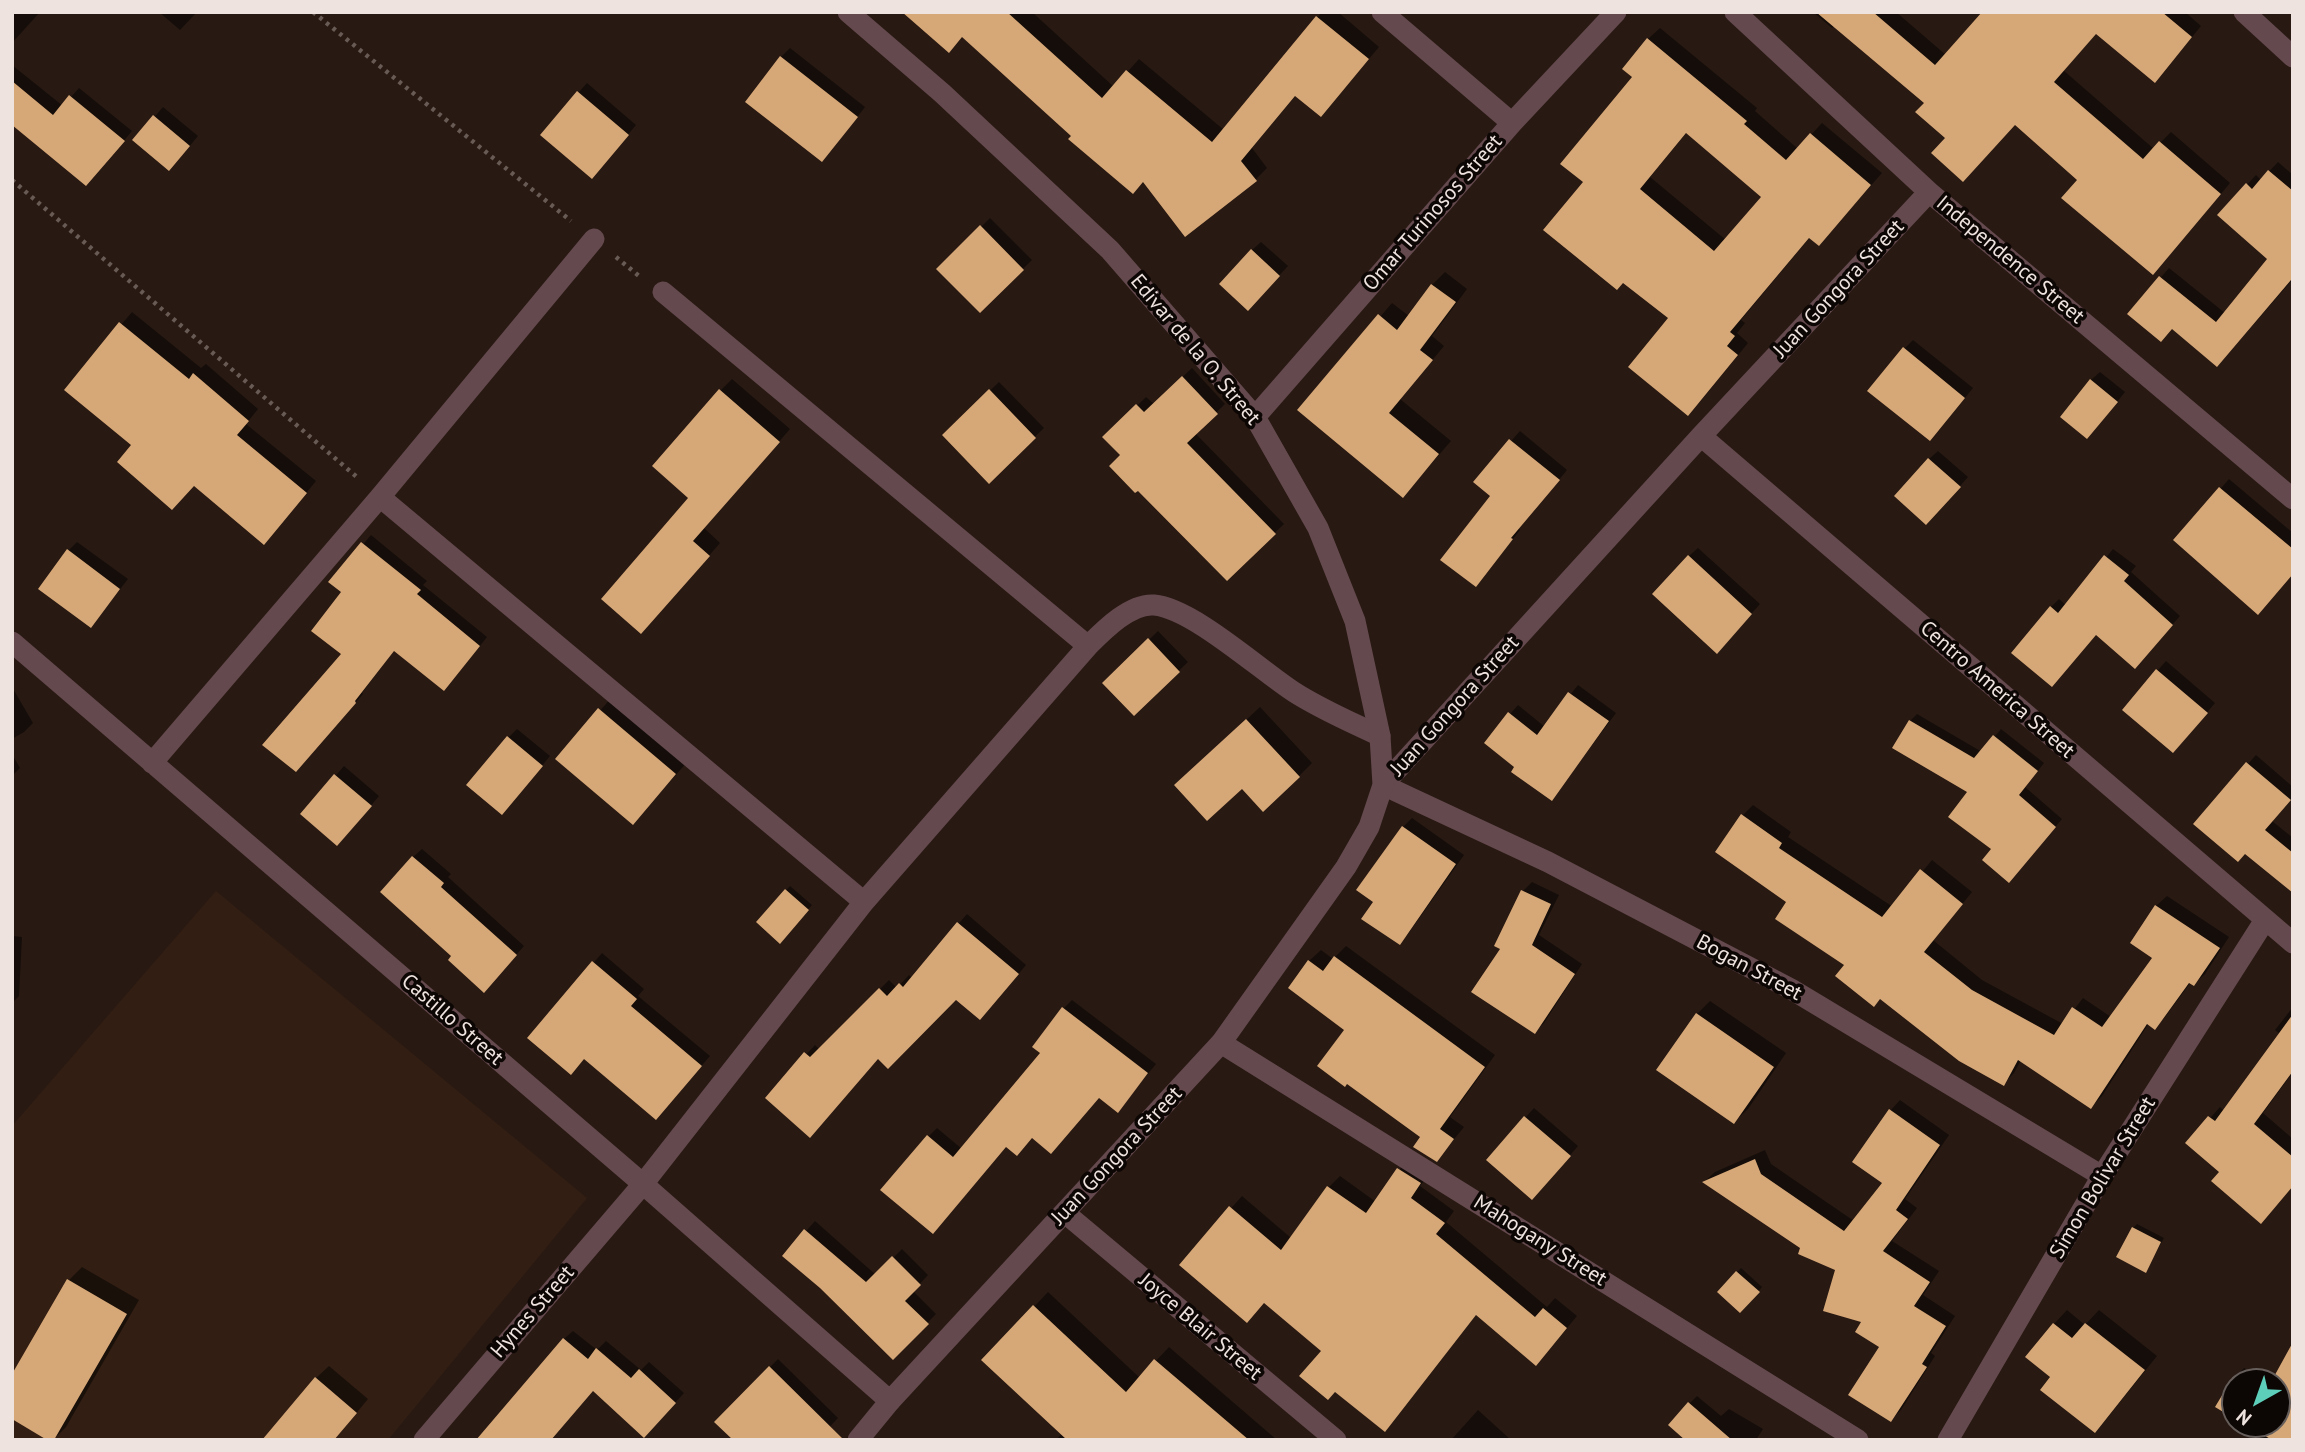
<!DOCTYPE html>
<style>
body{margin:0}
#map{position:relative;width:2305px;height:1452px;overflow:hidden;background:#281912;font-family:"PT Sans",sans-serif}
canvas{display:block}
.frame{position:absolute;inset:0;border:14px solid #eee3de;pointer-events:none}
.north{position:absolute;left:2221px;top:1368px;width:70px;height:70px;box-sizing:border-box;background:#0c0604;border:2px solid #665e5b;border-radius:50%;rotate:220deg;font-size:19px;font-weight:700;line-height:28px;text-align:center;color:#eee3de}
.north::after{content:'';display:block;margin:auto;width:24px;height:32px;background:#5dceb9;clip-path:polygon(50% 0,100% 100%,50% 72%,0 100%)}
</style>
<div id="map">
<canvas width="2305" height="1452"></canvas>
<div class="frame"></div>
<div class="north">N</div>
</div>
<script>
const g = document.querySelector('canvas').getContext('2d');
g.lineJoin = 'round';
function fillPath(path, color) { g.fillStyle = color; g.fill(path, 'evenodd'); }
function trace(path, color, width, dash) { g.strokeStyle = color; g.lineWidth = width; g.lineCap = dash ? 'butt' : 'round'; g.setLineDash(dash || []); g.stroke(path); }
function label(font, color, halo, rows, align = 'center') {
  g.font = font + ' "PT Sans",sans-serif'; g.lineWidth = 7; g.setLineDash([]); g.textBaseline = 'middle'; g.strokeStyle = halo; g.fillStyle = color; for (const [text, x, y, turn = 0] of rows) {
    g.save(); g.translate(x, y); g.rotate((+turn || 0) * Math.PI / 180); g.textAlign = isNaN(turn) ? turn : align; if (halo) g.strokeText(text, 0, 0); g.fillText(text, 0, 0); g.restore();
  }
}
const built = new Path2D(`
 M216,891L587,1198L388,1440H12V1126Z`);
const shadow = new Path2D(`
 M12,12H40L12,43Z
 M159,12H197L180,30Z
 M918,12H1032L1114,87L1139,59L1224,130L1322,12H1338L1379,47L1321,115L1296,95L1252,148L1267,168L1256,179L1144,181L1073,136L963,36Z
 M1813,12H1896L1946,55L1984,12H2185L2201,26L2165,70L2096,33L2063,70L2154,149L2171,132L2230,183L2163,263L2080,179L2016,123L1947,138L1927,103L1835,25L1832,28Z
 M1660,28L1757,108L1755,111L1798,149L1822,123L1882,173L1819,244L1810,237L1741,320L1745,323L1737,333L1748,343L1699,403L1670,318L1585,182L1634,77L1648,39ZM1687,132L1763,196L1726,240L1650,177Z
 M790,48L865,107L831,151L781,57Z
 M12,65L63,106L79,88L132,131L95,175L12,123Z
 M587,83L636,125L601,167L542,134Z
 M163,107L198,136L178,160L135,140Z
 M2278,162L2293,175V279L2226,356L2173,328L2129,314L2169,268L2225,313L2270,259L2220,214L2256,175L2261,180Z
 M990,218L1032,260L980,311L939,269Z
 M1261,242L1288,266L1256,300L1252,250Z
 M1445,272L1467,289L1432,336L1444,346L1400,399L1451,441L1403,496L1300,410L1392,303L1409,316L1432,285Z
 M132,312L201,368L206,364L258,409L246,424L316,481L275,531L134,445L66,390Z
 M1913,340L1973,388L1939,430L1904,349Z
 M1192,368L1225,404L1195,433L1284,524L1227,578L1105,437L1146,397L1154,404Z
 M2100,372L2125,392L2096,428L2091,380Z
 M732,379L790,429L704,528L720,543L653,620L691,498L720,391Z
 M999,382L1044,428L989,481L944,435Z
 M1520,431L1567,470L1519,528L1520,530L1476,585L1492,496L1475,482Z
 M1938,451L1968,477L1935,514L1929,459Z
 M2229,479L2293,533V573L2176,540Z
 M371,535L427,581L423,585L487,637L452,681L395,649L362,693L363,694L304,761L344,654L343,592L331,582Z
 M77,542L128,579L91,626L68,551Z
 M1698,548L1760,604L1725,643L1689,556Z
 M2113,549L2136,566L2131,572L2180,616L2143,658L2096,633L2052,685L2051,607L2059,599L2067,606Z
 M1158,631L1188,662L1134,713L1105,683Z
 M2166,661L2215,703L2182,742L2124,709Z
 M1578,685L1616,713L1552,799L1486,742L1518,705L1545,727Z
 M12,687L33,723L24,732L12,739Z
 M613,696L689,760L633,823L557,759Z
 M1260,707L1312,763L1299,776L1242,787L1190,772Z
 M1917,714L1982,752L2001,729L2044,763L2025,787L2062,819L2016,873L1993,849L1970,791L1910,721Z
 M517,729L550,756L511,803L508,738Z
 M12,754L20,768L12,776Z
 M2256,755L2293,787V797L2272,821L2293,838V889L2245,852L2248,764Z
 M344,766L379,796L346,835L303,814Z
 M1753,805L1791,832L1788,837L1893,907L1932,860L1972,892L1933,940L1982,980L2063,1024L2083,998L2111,1017L2154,957L2156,906L2167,896L2229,937L2205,974L2194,984L2191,982L2165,1017L2155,1028L2149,1023L2102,1096L2091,1107L2021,1060L2014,1073L2003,1084L1847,965L1788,902L1743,815Z
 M1412,818L1464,855L1408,934L1400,943L1376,902L1403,827Z
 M422,849L451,874L448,877L524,946L493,981L454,956L413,857Z
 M1532,882L1559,895L1539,935L1582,964L1544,1023L1535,1032L1503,948L1496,945L1523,891Z
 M790,886L812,905L780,941L758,921Z
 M967,914L1026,965L989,1009L956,998L878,1057L767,1098L815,1045L820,1050L889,980L897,988L909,975L912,978Z
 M12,936L22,937L19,996L12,1003Z
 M1346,946L1495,1055L1450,1117L1464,1127L1437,1160L1346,1029L1309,961L1321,950L1333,959Z
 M602,953L644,989L638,996L710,1056L664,1109L585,1058L530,1037Z
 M1072,1000L1156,1064L1118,1110L1099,1096L1032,1136L1007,1145L942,1223L928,1137L937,1128L962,1149L1042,1053L1063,1009Z
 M1710,1001L1786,1053L1748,1109L1734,1122L1697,1014Z
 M2293,1007V1072L2263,1113L2293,1139V1185L2222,1171L2188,1143L2220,1107L2224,1111L2280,1034L2275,1030Z
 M1900,1100L1949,1135L1905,1199L1917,1208L1892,1241L1939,1271L1923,1295L1955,1316L1931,1353L1935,1356L1901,1410L1891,1420L1881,1346L1864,1321L1837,1269L1705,1181L1715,1172L1765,1150L1771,1164L1854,1221L1884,1183L1890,1111Z
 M1534,1108L1578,1146L1541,1189L1488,1159Z
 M1410,1159L1431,1172L1420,1186L1454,1211L1446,1222L1547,1307L1555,1298L1577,1316L1547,1352L1477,1314L1385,1429L1323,1350L1265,1301L1181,1265L1242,1196L1291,1238L1329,1187L1340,1176L1376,1202L1399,1170Z
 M815,1221L876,1275L902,1249L928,1275L913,1291L936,1314L893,1358L821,1286L785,1255Z
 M2137,1224L2164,1238L2146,1270L2133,1228Z
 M82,1267L139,1300L66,1427L53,1440L69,1280Z
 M1741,1268L1762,1287L1740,1311L1719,1292Z
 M1048,1292L1140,1378L1169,1347L1277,1440H1060L1058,1438L1062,1433L984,1360Z
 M2067,1310L2085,1325L2099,1310L2157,1356L2108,1417L2095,1431L2053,1377L2054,1324Z
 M573,1331L597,1350L606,1341L641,1370L649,1362L684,1393L653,1427L564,1339Z
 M778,1359L838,1418L817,1440L723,1415Z
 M329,1366L368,1399L334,1440L316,1378Z
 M2293,1367V1440H2259L2262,1432L2248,1424H2277V1382H2273Z
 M2244,1368L2269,1382H2235V1417L2234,1378Z
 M1697,1396L1721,1416L1729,1409L1763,1429L1756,1440H1688L1689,1404Z
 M1478,1410L1511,1440H1451Z`);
const building = new Path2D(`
 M902,12H1007L1102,98L1126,70L1212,142L1316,16L1369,59L1321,117L1295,96L1241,161L1257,181L1185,237L1143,182L1133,194L1068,139L1071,136L962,37L949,53Z
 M1816,12H1873L1935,65L1982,12H2162L2192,37L2155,83L2096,34L2054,82L2143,159L2159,141L2221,194L2153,275L2061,198L2077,180L2015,125L1963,182L1931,153L1945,138L1915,112L1924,103Z
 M1647,38L1747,121L1744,124L1786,160L1810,133L1871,185L1819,246L1809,238L1730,332L1735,336L1727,346L1738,355L1688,416L1628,367L1668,318L1623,283L1617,290L1543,230L1583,182L1560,164L1632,77L1622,69ZM1686,133L1761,197L1714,251L1640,189Z
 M780,56L858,117L822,162L745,102Z
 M12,81L53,115L69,95L125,141L86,186L12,125Z
 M577,91L629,135L592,179L540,135Z
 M153,115L190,146L169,171L132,140Z
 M2268,170L2293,191V281L2291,280L2217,367L2172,329L2161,342L2127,314L2159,276L2216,322L2267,259L2217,215L2246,183L2252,189Z
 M980,225L1024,270L980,313L936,269Z
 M1251,249L1280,276L1248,311L1219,284Z
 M1431,284L1456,302L1420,350L1433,360L1389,413L1439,454L1403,498L1297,410L1378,314L1397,330Z
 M119,322L189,379L193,373L249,421L237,435L307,493L264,545L194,486L172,510L117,462L131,445L64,390Z
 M1903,347L1965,398L1930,441L1867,391Z
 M1182,376L1218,414L1187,443L1276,534L1227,581L1138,491L1135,493L1109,466L1120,455L1102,437L1136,404L1144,412Z
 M2090,379L2118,402L2087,439L2060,417Z
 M719,389L780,442L693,541L710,556L641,634L601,599L688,498L652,466Z
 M989,389L1036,438L989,484L942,435Z
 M1509,439L1560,480L1511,538L1513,539L1476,587L1440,560L1490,496L1473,482Z
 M1928,458L1961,487L1926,525L1894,496Z
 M2219,487L2293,549V574L2258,615L2173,540Z
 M361,542L421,590L417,594L480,646L444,691L394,651L355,701L356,703L296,772L262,745L341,654L311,631L341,592L328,582Z
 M67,549L120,589L91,628L38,589Z
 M1688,555L1752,614L1717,654L1652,594Z
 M2104,555L2129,575L2124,581L2173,625L2135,669L2096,635L2052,687L2011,653L2050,606L2058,613Z
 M1148,638L1180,672L1134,716L1102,683Z
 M2156,669L2208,713L2173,753L2122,710Z
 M1568,692L1609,721L1552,801L1511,772L1514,767L1484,743L1508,712L1537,735Z
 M598,708L676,774L633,825L555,759Z
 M1246,719L1300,777L1263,812L1242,789L1207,821L1174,785Z
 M1909,720L1974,758L1993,735L2038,771L2019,795L2056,827L2009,883L1982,860L1991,849L1948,817L1967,792L1892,748Z
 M507,736L543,766L502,815L466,785Z
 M2246,762L2291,800L2265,830L2293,853V893L2245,854L2238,862L2193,824Z
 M334,774L372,806L337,846L300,814Z
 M1741,814L1782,843L1779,848L1882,917L1920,869L1963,904L1924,952L1972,990L2054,1035L2072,1007L2102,1027L2152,958L2130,943L2155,905L2220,948L2194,986L2189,983L2155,1030L2147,1024L2091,1109L2018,1060L2004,1086L1959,1061L1880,999L1874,1007L1835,976L1844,965L1775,919L1786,902L1715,852Z
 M1402,826L1456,864L1400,945L1361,919L1373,902L1356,890Z
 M412,856L444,883L441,887L517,955L484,993L448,960L451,956L380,892Z
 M785,889L809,910L780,944L756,922Z
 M1521,890L1551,904L1532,945L1575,974L1535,1034L1471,992L1500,949L1494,946Z
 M957,922L1019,974L980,1020L956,1000L888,1069L878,1059L810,1138L765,1098L804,1052L810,1057L879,988L887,996L899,983L903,987Z
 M1334,956L1485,1067L1440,1129L1454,1139L1437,1162L1413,1147L1420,1137L1347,1084L1345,1087L1317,1066L1344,1030L1288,988L1308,960L1323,971Z
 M592,961L637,999L631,1006L702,1066L656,1120L584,1059L571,1075L527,1038Z
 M1062,1007L1148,1073L1118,1113L1099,1098L1051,1154L1032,1138L1017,1156L1006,1147L933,1234L880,1190L927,1135L953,1157L1040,1053L1032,1047Z
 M1696,1013L1774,1067L1734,1124L1656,1070Z
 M2293,1014V1071L2254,1124L2293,1157V1186L2261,1224L2211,1181L2219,1172L2185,1143L2208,1116L2215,1121Z
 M1889,1109L1940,1145L1896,1210L1908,1219L1883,1251L1930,1282L1914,1306L1946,1326L1922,1364L1927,1367L1891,1422L1848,1395L1879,1347L1855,1332L1861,1322L1823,1311L1835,1270L1798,1254L1800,1248L1702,1182L1755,1159L1761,1174L1844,1231L1882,1183L1852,1162Z
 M1524,1116L1571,1156L1532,1200L1486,1160Z
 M1397,1168L1421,1183L1411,1198L1445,1223L1436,1234L1535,1317L1543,1308L1567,1328L1536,1366L1476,1315L1385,1432L1335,1392L1328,1400L1299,1376L1321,1351L1264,1303L1247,1323L1179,1265L1229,1206L1281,1250L1327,1186L1366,1213Z
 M2132,1227L2161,1242L2146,1273L2116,1257Z
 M804,1229L866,1282L892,1256L921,1285L905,1301L929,1324L893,1360L820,1288L782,1256Z
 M1736,1271L1760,1292L1740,1313L1717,1292Z
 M67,1279L127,1314L54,1440H47L12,1419V1374Z
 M1033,1305L1126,1392L1154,1359L1249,1440H1067L981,1360Z
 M2053,1323L2072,1338L2085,1323L2145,1370L2095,1433L2040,1390L2050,1377L2025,1357Z
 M563,1338L588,1359L596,1348L631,1378L639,1369L676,1403L644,1438L593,1391L551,1440H476Z
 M2293,1342V1440H2272L2245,1424H2277V1382H2271Z
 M769,1366L844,1440H733L714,1422Z
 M315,1377L357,1413L334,1440H262Z
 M2233,1377L2242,1382H2235V1419L2215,1407Z
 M1688,1402L1732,1440H1685L1668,1425Z`);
const path = new Path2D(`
 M313,12L571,221
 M12,180L358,478
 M616,257L639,276`);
const minor = new Path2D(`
 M1382,12L1512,123
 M1735,12L1929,192L2293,499
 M2244,12L2293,57
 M1929,192L1701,436L1383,785L1548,862L1791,989L2102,1176
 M663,292L1088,646
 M1255,417L1512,123L1616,12
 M1701,436L2293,943
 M380,497L864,902
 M12,642L643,1184L890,1401
 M152,763L380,497L594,239
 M1221,1043L1858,1440
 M1065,1213L1336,1440
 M424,1440L643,1184L864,902L1088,646C1103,631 1130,603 1154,605C1192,608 1260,670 1294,692C1322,710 1351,722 1380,736
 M1948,1440L2102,1176L2265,920`);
const tertiary = new Path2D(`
 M848,12L942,93L1110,250L1255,417L1318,528L1355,621L1380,736L1383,785L1369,827L1346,867L1221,1043L890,1401L858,1440`);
const streetNames = [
 ["Omar Turinosos Street",1433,213,-49],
 ["Independence Street",2010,260,40],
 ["Juan Gongora Street",1839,289,-47],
 ["Edivar de la O. Street",1195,350,50],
 ["Centro America Street",1997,690,41],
 ["Juan Gongora Street",1455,706,-48],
 ["Bogan Street",1749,968,28],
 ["Castillo Street",452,1020,41],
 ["Juan Gongora Street",1117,1156,-47],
 ["Simon Bolivar Street",2103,1178,-59],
 ["Mahogany Street",1540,1241,32],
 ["Hynes Street",533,1312,-49],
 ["Joyce Blair Street",1200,1327,40]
];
fillPath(built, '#321e13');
fillPath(shadow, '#0007');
fillPath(building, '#d6a777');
trace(path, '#685a54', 4.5, [3.5, 5]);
trace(minor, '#64494e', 21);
trace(tertiary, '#64494e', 21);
label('21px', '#eee3de', '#0c0604', streetNames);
</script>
